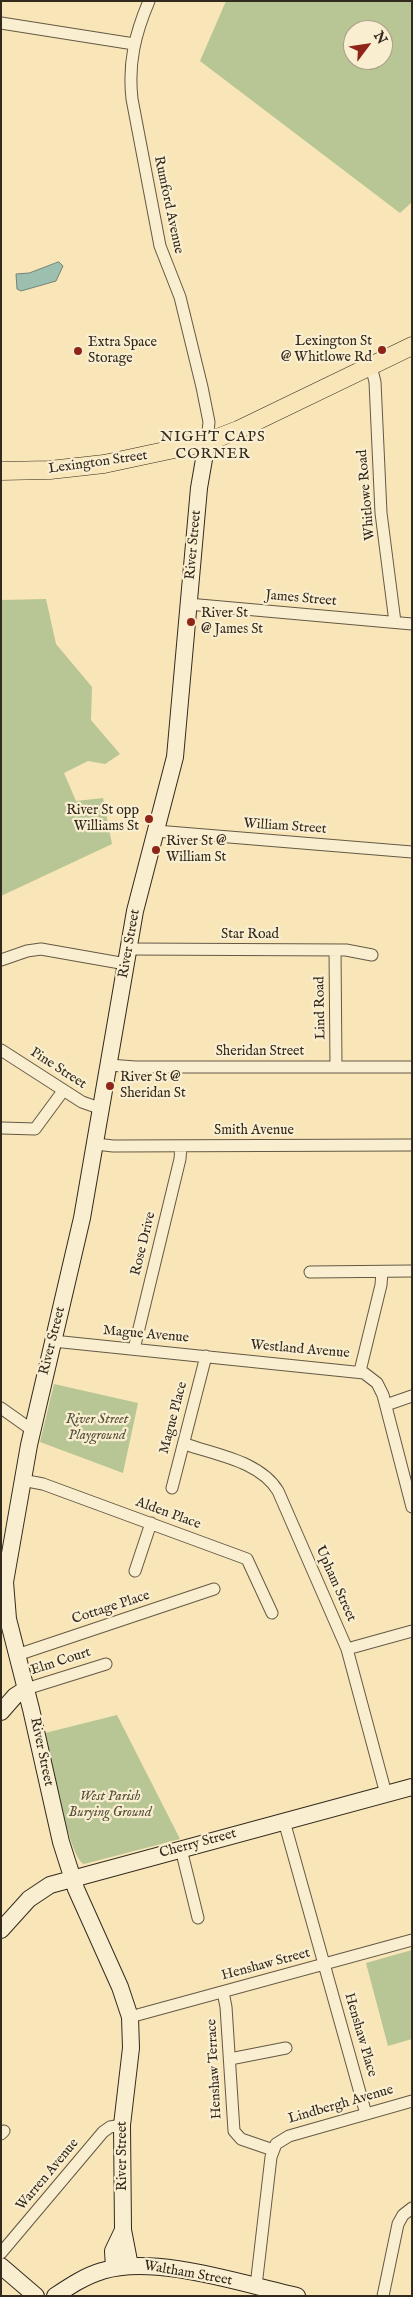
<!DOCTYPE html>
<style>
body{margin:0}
#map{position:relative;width:413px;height:2297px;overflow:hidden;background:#f8e5b8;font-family:"IM FELL English",serif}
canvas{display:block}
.frame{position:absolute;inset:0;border:2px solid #332a1e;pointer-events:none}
.north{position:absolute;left:343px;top:20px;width:50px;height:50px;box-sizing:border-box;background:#faeed1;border:1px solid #aaa089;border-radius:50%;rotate:59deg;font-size:14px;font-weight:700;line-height:20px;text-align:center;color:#332a1e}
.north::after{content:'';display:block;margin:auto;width:18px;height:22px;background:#8f2418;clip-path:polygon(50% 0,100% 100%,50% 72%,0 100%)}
</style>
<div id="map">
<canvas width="413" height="2297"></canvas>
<div class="frame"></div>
<div class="north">N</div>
</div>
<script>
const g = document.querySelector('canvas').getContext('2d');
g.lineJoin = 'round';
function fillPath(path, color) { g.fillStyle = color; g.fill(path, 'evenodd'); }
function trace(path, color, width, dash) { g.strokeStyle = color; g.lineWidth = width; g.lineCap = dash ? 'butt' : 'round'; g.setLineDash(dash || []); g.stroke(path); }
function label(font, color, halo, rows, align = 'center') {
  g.font = font + ' "IM FELL English",serif'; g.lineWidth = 4.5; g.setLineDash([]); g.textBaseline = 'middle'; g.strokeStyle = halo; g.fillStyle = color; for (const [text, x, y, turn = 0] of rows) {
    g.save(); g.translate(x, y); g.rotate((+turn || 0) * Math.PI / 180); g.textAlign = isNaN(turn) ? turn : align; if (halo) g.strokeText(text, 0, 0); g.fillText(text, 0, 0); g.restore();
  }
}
const green = new Path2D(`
 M226,1H412V202L400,213L200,61ZM353,30H383V60H353Z
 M46,599L56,644L92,687L91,720L120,754L105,764L88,761L64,773L76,801L103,798L112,844L1,896V600Z
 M54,1384L138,1403L123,1473L40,1442Z
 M117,1715L180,1839L84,1864C69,1859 50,1754 45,1733Z
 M412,1950V2039L388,2046L366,1963Z`);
const water = new Path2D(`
 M59,262L63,266L56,281L21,291L17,289L16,274L29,273Z`);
const street = new Path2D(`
 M149,1C135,34 128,63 132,99L160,246L180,297L202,387L209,422L207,442
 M1,23L134,44
 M371,366L375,382L381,513L395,622
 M188,604L412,624
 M156,831L412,852
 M128,949L346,950L372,955
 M335,950L336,1066
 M1,960L27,951L41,949L126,964
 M1,1050L82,1102L102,1109
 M109,1065L135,1067H412
 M2,1128L35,1129L63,1091
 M96,1144L113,1146L412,1145
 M310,1272L412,1271
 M53,1341L364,1373L377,1383L383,1395L412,1507
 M134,1349L180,1159L181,1146
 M360,1371L381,1285L382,1272
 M386,1405L412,1396
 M1,1408L32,1430
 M185,1444C216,1455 260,1461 278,1491L347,1649L386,1794
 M22,1480L43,1484L247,1559L272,1613
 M172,1488L206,1356
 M135,1571L151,1523
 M347,1649L412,1631
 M17,1655L214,1589
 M26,1689L106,1664
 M284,1821L366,2114
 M181,1849L198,1918
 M223,1992L226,2007L234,2131L241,2139L273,2150
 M130,2017L412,1940
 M230,2059L286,2048
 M1,2134L4,2131
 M1,2253L103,2132L110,2127L122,2125
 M256,2286L271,2157L276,2144L289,2136L412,2101
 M383,2296L398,2224L403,2215L412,2208`);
const secondary = new Path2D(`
 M1,1712L15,1696L26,1689
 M1,1930L29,1899L50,1885L412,1787
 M1,2266L36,2296
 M130,2266L123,2230L122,2125L131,2048L130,2017L120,1987L76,1889L61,1842L31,1709L8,1619L5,1582L29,1445L82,1218L135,911L175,757L199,488L207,442
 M114,2268L113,2251L123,2230
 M55,2296C70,2286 85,2276 102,2271C154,2254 243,2284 297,2296`);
const primary = new Path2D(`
 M1,471L50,470L104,464L207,442L238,430L412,346`);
const markers = [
 [382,350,5,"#8f2418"],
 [78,351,5,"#8f2418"],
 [191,622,5,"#8f2418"],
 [149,819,5,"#8f2418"],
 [156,850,5,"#8f2418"],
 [110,1086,5,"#8f2418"]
];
const streetNames = [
 ["Rumford Avenue",168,205,78],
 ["Lexington Street",98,463,-8],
 ["Whitlowe Road",367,495,-95],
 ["River Street",194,545,-85],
 ["James Street",301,599,5],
 ["William Street",285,827,4],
 ["Star Road",250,935],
 ["River Street",130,944,-80],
 ["Lind Road",321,1008,-91],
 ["Sheridan Street",260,1052],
 ["Pine Street",58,1069,33],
 ["Smith Avenue",254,1131],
 ["Rose Drive",144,1244,-76],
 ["Mague Avenue",146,1335,5],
 ["River Street",53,1341,-76],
 ["Westland Avenue",300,1350,5],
 ["Mague Place",174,1418,-75],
 ["Alden Place",168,1514,20],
 ["Upham Street",335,1584,66],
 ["Cottage Place",111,1608,-18],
 ["Elm Court",61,1662,-18],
 ["River Street",41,1752,78],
 ["Cherry Street",198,1844,-15],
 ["Henshaw Street",266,1965,-15],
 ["Henshaw Place",360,2035,74],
 ["Henshaw Terrace",215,2069,-93],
 ["Lindbergh Avenue",341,2105,-16],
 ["River Street",123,2156,-90],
 ["Warren Avenue",48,2175,-50],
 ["Waltham Street",188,2274,10]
];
const poiNames = [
 ["Lexington St",372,342,"right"],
 ["@ Whitlowe Rd",372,358,"right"],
 ["Extra Space",88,343],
 ["Storage",88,359],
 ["River St",201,614],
 ["@ James St",201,630],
 ["River St opp",139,811,"right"],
 ["Williams St",139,827,"right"],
 ["River St @",166,842],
 ["William St",166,858],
 ["River St @",120,1078],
 ["Sheridan St",120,1094]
];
const parkNames = [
 ["River Street",97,1420],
 ["Playground",97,1436],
 ["West Parish",110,1797],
 ["Burying Ground",110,1813]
];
const neighbourhoodNames = [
 ["NIGHT CAPS",213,438],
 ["CORNER",213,455]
];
fillPath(green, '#b7c694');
fillPath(water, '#9dbfb0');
trace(water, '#738376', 1);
trace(street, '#645944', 13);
trace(secondary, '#332a1e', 18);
trace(primary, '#332a1e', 19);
trace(street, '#faeed1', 11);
trace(secondary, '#faeed1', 16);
trace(primary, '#f8e5b8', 18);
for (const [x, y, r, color] of markers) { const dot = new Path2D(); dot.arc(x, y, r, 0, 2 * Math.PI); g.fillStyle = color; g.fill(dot); trace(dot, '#faeed1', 2); }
label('14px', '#332a1e', '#faeed1', streetNames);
label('14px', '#332a1e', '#faeed1', poiNames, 'left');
label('italic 14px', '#54513c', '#faeed1', parkNames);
g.letterSpacing = '1px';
label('15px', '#332a1e', '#faeed1', neighbourhoodNames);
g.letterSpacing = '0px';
</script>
